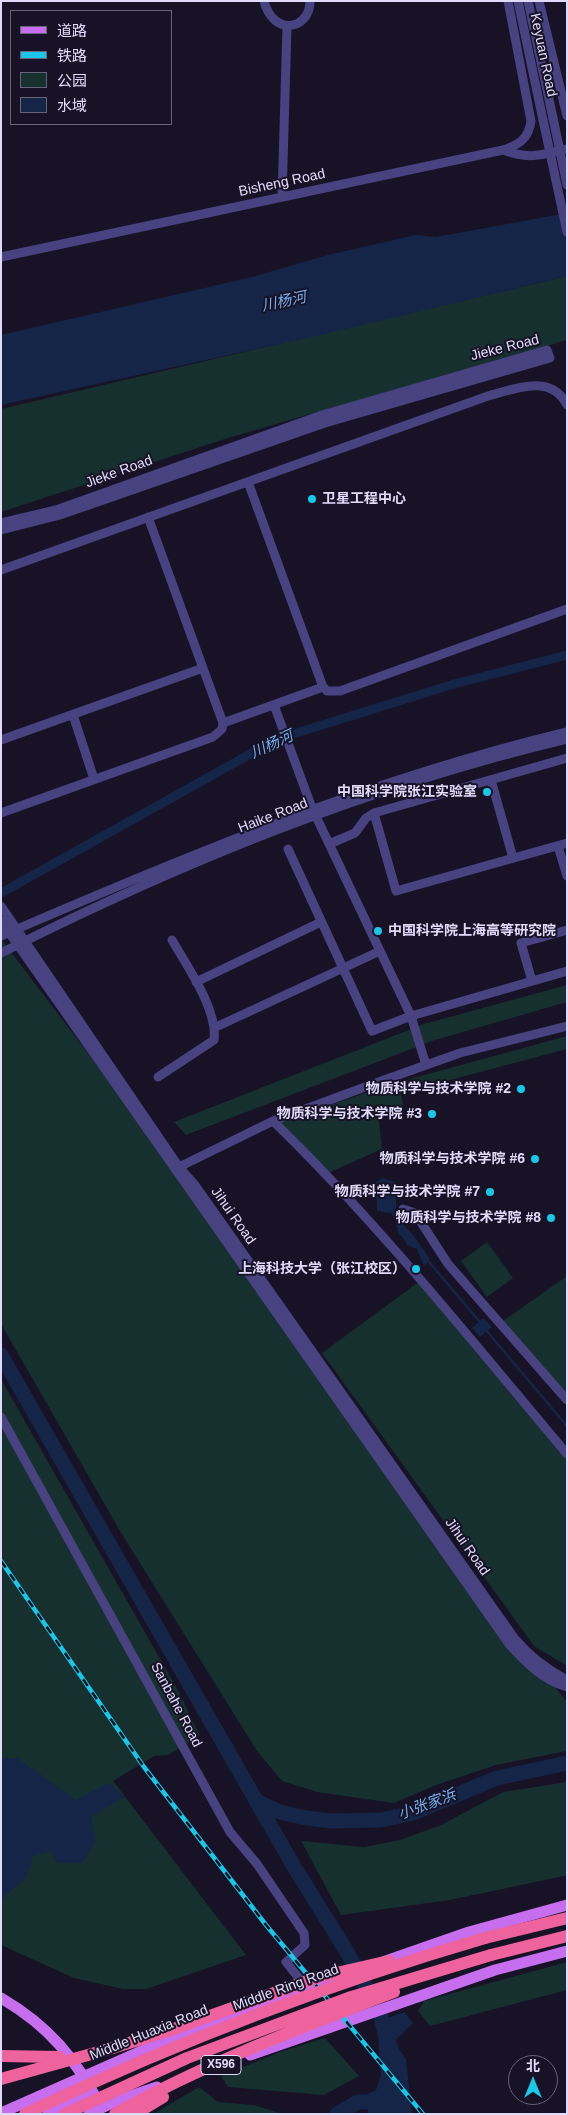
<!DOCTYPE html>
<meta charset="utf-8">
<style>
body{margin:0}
#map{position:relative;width:568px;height:2115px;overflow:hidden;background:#171226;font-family:Helvetica,"Noto Sans SC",sans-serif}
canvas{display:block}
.frame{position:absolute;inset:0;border:2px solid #e1dbfb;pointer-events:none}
.legend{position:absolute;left:10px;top:10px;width:162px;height:115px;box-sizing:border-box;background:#171226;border:1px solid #68627b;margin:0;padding:6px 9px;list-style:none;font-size:15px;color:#e1dbfb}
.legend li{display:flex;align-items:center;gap:10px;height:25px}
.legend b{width:25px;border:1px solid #68627b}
.north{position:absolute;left:508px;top:2055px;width:50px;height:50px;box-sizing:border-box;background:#171226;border:1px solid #68627b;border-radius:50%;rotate:0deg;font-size:14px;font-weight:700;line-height:20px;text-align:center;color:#e1dbfb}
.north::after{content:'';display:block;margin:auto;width:18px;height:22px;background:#1cc6e7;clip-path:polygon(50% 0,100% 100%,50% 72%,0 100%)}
</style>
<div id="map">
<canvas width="568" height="2115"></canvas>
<div class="frame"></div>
<ul class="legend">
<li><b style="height:6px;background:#c76eef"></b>道路</li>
<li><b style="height:6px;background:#1cc6e7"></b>铁路</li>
<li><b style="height:14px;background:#162f2f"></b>公园</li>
<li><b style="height:14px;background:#142548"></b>水域</li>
</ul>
<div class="north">北</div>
</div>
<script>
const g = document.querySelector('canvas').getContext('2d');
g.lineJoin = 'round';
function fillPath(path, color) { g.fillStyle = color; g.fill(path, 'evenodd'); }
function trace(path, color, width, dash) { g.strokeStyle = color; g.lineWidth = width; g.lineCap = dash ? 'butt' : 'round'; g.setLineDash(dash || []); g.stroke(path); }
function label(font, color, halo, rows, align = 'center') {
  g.font = font + ' Helvetica,"Noto Sans SC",sans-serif'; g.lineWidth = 4; g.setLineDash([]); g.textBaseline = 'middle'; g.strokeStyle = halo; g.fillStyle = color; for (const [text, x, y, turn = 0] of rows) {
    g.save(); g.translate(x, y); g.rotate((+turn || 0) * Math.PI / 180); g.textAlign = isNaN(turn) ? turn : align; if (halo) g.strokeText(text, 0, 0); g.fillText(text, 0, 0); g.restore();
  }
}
const green = new Path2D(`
 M567,276V340L228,438L1,512V409Z
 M1,939L148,1132L425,1524L567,1702V1751L496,1765L436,1785L394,1803L317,1792L282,1781L257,1751L120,1531L1,1324Z
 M567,985V1002L435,1040L186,1135L174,1122L424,1024Z
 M567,1036V1049L401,1093L403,1105L378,1113L382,1149L326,1174L280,1123L388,1085Z
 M487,1242L513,1278L487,1297L461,1261Z
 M567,1276V1400L500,1323Z
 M420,1281L567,1454V1666L534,1646L322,1353Z
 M1,1379L180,1694L200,1736L168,1755L154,1756L113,1781L246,1955L146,1989H123L74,1978L1,1945Z
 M567,1782V1875L559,1877L450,1900L341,1915L301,1841L364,1847L400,1840L441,1825L503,1792Z
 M567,1962V1990L430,2026L418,2011L424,2001Z
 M325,2038L359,2076L324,2095L228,2087L221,2076L280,2052Z
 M199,2087L218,2102L254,2105L283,2114H153Z`);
const water = new Path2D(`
 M567,213V276L320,335L1,405V335L252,277L328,255L415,235L436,237Z
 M383,1178L397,1183L400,1196L396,1200V1213L401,1222L413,1235L429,1258V1262L424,1266L417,1249L407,1245L402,1236L399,1235L395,1219L391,1213L377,1211V1200L370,1185Z
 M483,1318L492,1327L480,1337L472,1328Z
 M1,1758H17L76,1800L109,1783L124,1797L91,1817L95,1843L82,1863H57L51,1851L33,1856L26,1878L1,1899Z
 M404,2012L413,2023L396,2040L399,2049L406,2059L412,2114H368L367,2094L376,2090L381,2075L377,2022Z`);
const stream = new Path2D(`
 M429,1262L480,1322
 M485,1329L567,1426`);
const canal = new Path2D(`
 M1,893L277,739L454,684L567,655`);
const river = new Path2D(`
 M1,1355L293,1865L347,1952L380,2012L386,2038
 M256,1801L280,1812L306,1818L331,1821L381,1820L413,1813L497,1778L567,1763
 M337,2114L358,2102H386`);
const minor = new Path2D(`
 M264,1C273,37 310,30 310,1
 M518,1L543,120
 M528,1L553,118
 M539,1L567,116
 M503,150C519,145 529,138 531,121L508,1
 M282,197L287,26
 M1,257L503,150C530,160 540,155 567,149
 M248,482L323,687L327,691H340L567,609
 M1,523L56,510L322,415L547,350L550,358L325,423L60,515L1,530
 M1,570L488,396C515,389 551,373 567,405
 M274,705L312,808L411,1016L426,1065
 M73,715L94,779
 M223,723L323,687
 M1,740L203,668
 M491,780L513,858
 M1,813L213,737L222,729L223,723L148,517
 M374,813L396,891L567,843
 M329,844L355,833L366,818L374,813L567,758
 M558,846L567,876
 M288,849L372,1031L411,1016L567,971
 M1,906L179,1167L195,1185L515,1639C530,1657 546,1669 567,1680
 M1,921L509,1644C525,1662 543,1680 567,1687
 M1,936C186,856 371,779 567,732
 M1,953C182,862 369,786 567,739
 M532,981L521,943L567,930
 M196,982L321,922
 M216,1027L380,951
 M158,1077L214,1040C218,1010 187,966 172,940
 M273,1121C379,1224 472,1341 567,1454
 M179,1167L273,1121L384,1080L460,1053L567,1026
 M403,1209L415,1213L448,1264L567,1400
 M1,1417L230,1832L257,1864L304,1933L305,1945L286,1962L306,1987`);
const major = new Path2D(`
 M380,1963L469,1932L567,1905
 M1,1998C49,2026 76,2059 101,2107
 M250,2055L495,1970L567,1951
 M1,2113L171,2038L346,1976
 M48,2114L92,2091
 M89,2114L116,2101L157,2087`);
const highway = new Path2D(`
 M485,1938L567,1918
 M491,1955L567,1936
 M106,2050L171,2030`);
const rail = new Path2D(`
 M1,1561L144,1767L266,1925L423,2114`);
const minorBridge = new Path2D(`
 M553,118L567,185
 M543,120L567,232`);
const highwayBridge = new Path2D(`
 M171,2030L319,1977L389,1961
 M1,2056L59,2057
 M1,2079L106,2050
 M25,2114C174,2043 327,1984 485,1938
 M65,2114L187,2058L348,1998L491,1955
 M115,2114C205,2063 298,2029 394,1992
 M135,2114L163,2097`);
const markers = [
 [312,499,5,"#1cc6e7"],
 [487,792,5,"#1cc6e7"],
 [378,931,5,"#1cc6e7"],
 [521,1089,5,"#1cc6e7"],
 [432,1114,5,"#1cc6e7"],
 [535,1159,5,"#1cc6e7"],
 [490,1192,5,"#1cc6e7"],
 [551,1218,5,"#1cc6e7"],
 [416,1269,5,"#1cc6e7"]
];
const shields = [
 [221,2065,40]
];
const shieldNames = [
 ["X596",221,2065]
];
const streetNames = [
 ["Keyuan Road",543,55,78],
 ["Bisheng Road",282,183,-12],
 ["Jieke Road",505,348,-14],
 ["Jieke Road",119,472,-20],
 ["Haike Road",273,816,-21],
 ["Jihui Road",233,1216,55],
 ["Jihui Road",467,1547,55],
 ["Sanbahe Road",176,1705,62],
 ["Middle Ring Road",286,1988,-20],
 ["Middle Huaxia Road",149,2033,-22]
];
const poiNames = [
 ["卫星工程中心",322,499,"left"],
 ["中国科学院张江实验室",477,792],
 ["中国科学院上海高等研究院",388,931,"left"],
 ["物质科学与技术学院 #2",511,1089],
 ["物质科学与技术学院 #3",422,1114],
 ["物质科学与技术学院 #6",525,1159],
 ["物质科学与技术学院 #7",480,1192],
 ["物质科学与技术学院 #8",541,1218],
 ["上海科技大学（张江校区）",406,1269]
];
const waterNames = [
 ["川杨河",284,302,-12],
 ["川杨河",272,745,-25],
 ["小张家浜",427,1805,-20]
];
fillPath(green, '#162f2f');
fillPath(water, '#142548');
trace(stream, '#142548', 2.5);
trace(canal, '#142548', 9);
trace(river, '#142548', 15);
trace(minor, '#484280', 9);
trace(major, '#c76eef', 11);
trace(highway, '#ee639d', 12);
trace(rail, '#1cc6e7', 4.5);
trace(rail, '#171226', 2.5, [8]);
trace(minorBridge, '#484280', 9);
trace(highwayBridge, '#ee639d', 12);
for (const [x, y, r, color] of markers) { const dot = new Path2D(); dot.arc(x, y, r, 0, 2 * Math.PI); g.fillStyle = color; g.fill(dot); trace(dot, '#171226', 2); }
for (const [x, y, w] of shields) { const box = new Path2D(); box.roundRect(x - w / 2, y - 9.5, w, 19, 4); g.fillStyle = '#171226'; g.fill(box); trace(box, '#e1dbfb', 1); }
label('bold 12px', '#e1dbfb', null, shieldNames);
label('14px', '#e1dbfb', '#171226', streetNames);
label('bold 14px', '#e1dbfb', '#171226', poiNames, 'right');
label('italic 15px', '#74aff0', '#171226', waterNames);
</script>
